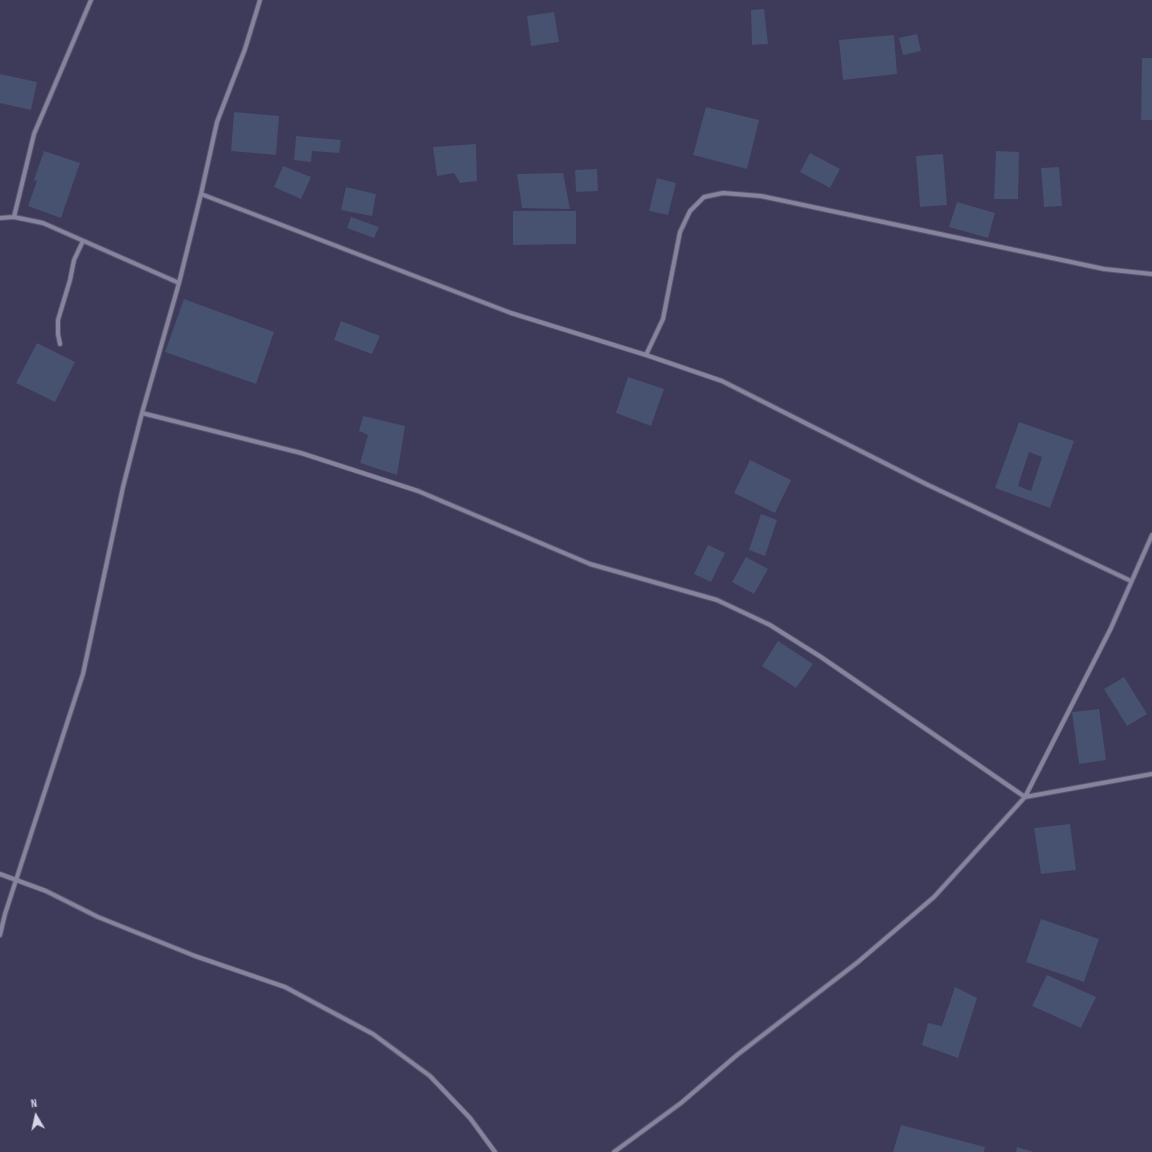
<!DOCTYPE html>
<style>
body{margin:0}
#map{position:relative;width:1152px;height:1152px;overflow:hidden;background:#3e3a59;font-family:"Sofia Sans Condensed",sans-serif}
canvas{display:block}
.north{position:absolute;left:16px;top:1096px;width:40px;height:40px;-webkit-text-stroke:3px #3e3a59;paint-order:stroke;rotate:351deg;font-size:11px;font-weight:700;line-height:16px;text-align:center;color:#d6d4e7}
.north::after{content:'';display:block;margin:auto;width:14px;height:18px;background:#d6d4e7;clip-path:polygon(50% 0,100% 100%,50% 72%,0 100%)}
</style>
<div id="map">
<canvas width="1152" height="1152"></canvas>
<div class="north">N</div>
</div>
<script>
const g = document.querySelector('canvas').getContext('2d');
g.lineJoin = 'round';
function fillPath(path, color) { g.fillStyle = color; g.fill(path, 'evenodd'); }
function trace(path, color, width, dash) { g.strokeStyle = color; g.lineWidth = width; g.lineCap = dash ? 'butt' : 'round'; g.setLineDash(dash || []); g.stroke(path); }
const building = new Path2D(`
 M764,9L768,44L752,45L751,10Z
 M554,12L559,42L531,46L527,16Z
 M917,34L921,51L903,55L899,38Z
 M894,35L897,74L843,80L839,40Z
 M1142,58H1152V120H1141Z
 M0,74L37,82L31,110L0,103Z
 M706,107L759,120L747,169L693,155Z
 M234,112L279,116L276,155L231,151Z
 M296,136L341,140L339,153L312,151L311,162L294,160Z
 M476,144L477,181L460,183L454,173L437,176L433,147Z
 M44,151L80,163L61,218L28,206L37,181L34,180Z
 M996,151L1019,152L1018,199H994Z
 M810,153L840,169L830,188L800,172Z
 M943,154L947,205L920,207L916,156Z
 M283,166L311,177L301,199L274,187Z
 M1059,167L1062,206L1044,207L1041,168Z
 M597,169L598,191L576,192L575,170Z
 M563,173L570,209L522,208L517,174Z
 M657,178L676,183L668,215L649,211Z
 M346,187L376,194L372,216L341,210Z
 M957,202L995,213L988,238L949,227Z
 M513,211H576V244L513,245Z
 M351,217L379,227L374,238L347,228Z
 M184,299L274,332L256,384L165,352Z
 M341,321L380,336L372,354L334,340Z
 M37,343L75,362L55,402L16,383Z
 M628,377L664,389L651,426L616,413Z
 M363,416L405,426L397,475L360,463L368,435L359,431Z
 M1019,422L1074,441L1050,508L995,488ZM1029,452L1042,457L1031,491L1018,486Z
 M750,460L791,480L775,513L734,493Z
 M761,514L777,520L765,556L749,550Z
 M708,545L725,553L711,582L694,574Z
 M746,557L768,569L754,594L732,582Z
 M778,641L813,664L796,688L762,666Z
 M1124,677L1147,714L1127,726L1104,689Z
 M1099,709L1106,760L1079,764L1072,712Z
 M1070,824L1076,870L1041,874L1034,828Z
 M1041,919L1099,939L1084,982L1026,962Z
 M1047,975L1096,997L1081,1028L1032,1006Z
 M955,987L977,998L958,1058L922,1045L928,1023L942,1026Z
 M901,1125L985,1147L984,1152H893Z
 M1017,1147L1034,1152H1016Z`);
const street = new Path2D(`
 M201,194L511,313L646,355L722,381L926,484L1131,581
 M14,217L34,134L91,0
 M0,218L14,217L43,223L179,283
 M60,344L58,334V320L70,280L74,260L83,241
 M646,355L663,319L680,232L690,211L704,197L723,193L761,196L1104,269L1152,274
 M142,413L301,453L418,491L590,564L717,600L770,625L821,657L1025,797L1152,774
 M0,874L46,891L98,917L195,956L285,987L373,1034L430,1076L470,1118L495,1152
 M0,935L5,914L83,674L123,487L142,413L179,283L201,194L217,122L245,49L260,0
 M614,1152L681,1103L737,1055L858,962L934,897L1025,797L1111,628L1152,535`);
fillPath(building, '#475170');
trace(street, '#595673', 6);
trace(street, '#86849c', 4);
</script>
